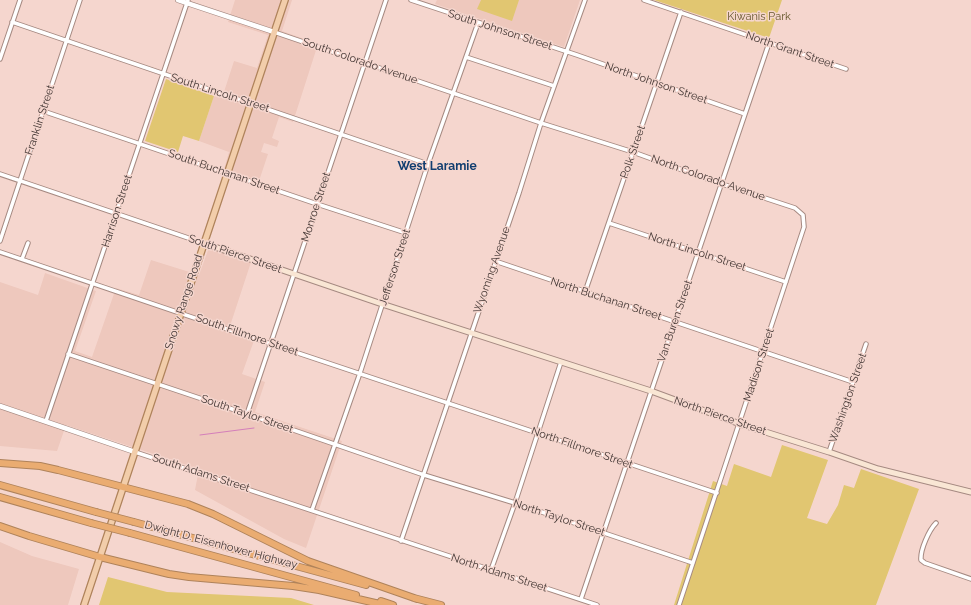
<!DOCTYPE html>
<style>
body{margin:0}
canvas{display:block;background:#f5d6ce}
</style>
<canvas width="971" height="605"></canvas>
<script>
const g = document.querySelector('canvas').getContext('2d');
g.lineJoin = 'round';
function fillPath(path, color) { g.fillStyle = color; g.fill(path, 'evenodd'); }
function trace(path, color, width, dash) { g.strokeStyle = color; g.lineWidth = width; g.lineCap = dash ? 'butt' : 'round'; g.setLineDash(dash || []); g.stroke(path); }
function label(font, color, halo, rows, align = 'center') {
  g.font = font + ' Raleway,sans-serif'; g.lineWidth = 3; g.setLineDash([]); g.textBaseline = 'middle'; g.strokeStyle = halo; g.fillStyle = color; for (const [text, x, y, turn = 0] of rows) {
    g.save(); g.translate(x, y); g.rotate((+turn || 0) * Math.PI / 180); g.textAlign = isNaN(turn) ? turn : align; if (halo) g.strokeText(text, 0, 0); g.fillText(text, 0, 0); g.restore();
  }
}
const built = new Path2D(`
 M235,0H292L282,31L318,44L293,122L279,117L272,138L279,141L277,147L264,143L261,152L268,154L259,181L224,169L229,152L199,141L214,96L222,98L234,61L257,68L268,35L228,22Z
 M437,0H580L564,47L435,4Z
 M211,242L253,256L230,326L256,335L242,374L265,382L255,412L342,441L306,548L284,539L195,490L199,469L66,425L57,451L0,446V282L38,295L45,273L96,291L75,351L92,357L116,288L139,295L151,260L199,275Z
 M0,542L32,556L79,569L68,605H0Z`);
const green = new Path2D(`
 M481,0H519L512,21L477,9Z
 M654,0H782L769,38Z
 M166,79L214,96L199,141L183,136L178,152L145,141Z
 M782,445L828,460L807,518L827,524L838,505L844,485L854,488L861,469L919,489L876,605H674L713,481L727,486L734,464L771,477Z
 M108,577L167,592L291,598L314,605H99Z`);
const stream = new Path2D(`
 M200,435L254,428`);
const minor = new Path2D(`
 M411,0L577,55L745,114
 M644,0L846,69
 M12,22L428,164
 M274,32L541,123L633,152L710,180L795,208L803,215L804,227L679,605
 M466,57L554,86
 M0,59L20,0
 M43,111L317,204L406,233
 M0,174L203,243
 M609,223L786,282
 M0,241L80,0
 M0,252L271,344L717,493
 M22,259L28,243
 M495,261L853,382
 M585,292L681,12
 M68,354L247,414L424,475L515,503L693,563
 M247,414L386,0
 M46,421L188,0
 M135,452L597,605
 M829,452L866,344
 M312,510L360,373L428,164L478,23
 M936,523C929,530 920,550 921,560L925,563L971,579
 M401,541L519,193L541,123L585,0
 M491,570L515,503L561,362
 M581,599L769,43`);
const tertiary = new Path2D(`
 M178,0L274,32
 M0,406L135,452`);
const secondary = new Path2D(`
 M203,243L382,304L651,391L740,424L829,452L878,469L971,492`);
const primary = new Path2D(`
 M84,605L285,0`);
const motorway = new Path2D(`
 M0,463L40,466L58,470L188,504L213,514L308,561L417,599
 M0,485L96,512
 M0,497L91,523
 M134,522L366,585
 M0,526L29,536L100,557L169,574L189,577L293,586L319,590L384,605
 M130,533L356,595
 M414,598L441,605
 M381,601L393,605`);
const motorwayBridge = new Path2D(`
 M96,512L134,522
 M91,523L130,533`);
const parkNames = [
 ["Kiwanis Park",759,17]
];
const streetNames = [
 ["South Johnson Street",500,30,18],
 ["North Grant Street",790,50,19],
 ["South Colorado Avenue",360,61,19],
 ["North Johnson Street",656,83,19],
 ["South Lincoln Street",220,93,18],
 ["Franklin Street",40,120,-72],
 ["Polk Street",633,152,-71],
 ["South Buchanan Street",224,172,19],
 ["North Colorado Avenue",708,178,19],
 ["Monroe Street",316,207,-72],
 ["Harrison Street",117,211,-72],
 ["North Lincoln Street",697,252,18],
 ["South Pierce Street",235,254,19],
 ["Jefferson Street",395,267,-72],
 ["Wyoming Avenue",492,270,-71],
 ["North Buchanan Street",606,299,18],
 ["Snowy Range Road",184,302,-72],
 ["Van Buren Street",675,321,-71],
 ["South Fillmore Street",247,335,19],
 ["Madison Street",759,365,-72],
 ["Washington Street",848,398,-71],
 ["South Taylor Street",247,414,19],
 ["North Pierce Street",720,416,19],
 ["North Fillmore Street",582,448,19],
 ["South Adams Street",201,473,18],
 ["North Taylor Street",559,518,18],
 ["Dwight D. Eisenhower Highway",221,545,15],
 ["North Adams Street",499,573,18]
];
const neighbourhoodNames = [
 ["West Laramie",437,166]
];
fillPath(built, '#eec8bd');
fillPath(green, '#e1c671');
trace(stream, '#d47fba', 1);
trace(minor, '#a68a82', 5.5);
trace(tertiary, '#a68a82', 6);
trace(secondary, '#a68a82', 7);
trace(primary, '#af835b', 8);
trace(motorway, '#af835b', 8);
trace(minor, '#fff', 3.5);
trace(tertiary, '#fff', 4.5);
trace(secondary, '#f9e6d4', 5);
trace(primary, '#f2cdaa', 5.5);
trace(motorway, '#eaac71', 6);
trace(motorwayBridge, '#af835b', 8, []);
trace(motorwayBridge, '#eaac71', 6);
label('11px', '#64562b', '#f5d6ce', parkNames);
label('11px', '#423633', '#f5d6ce', streetNames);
label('bold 12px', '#103d6f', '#f5d6ce', neighbourhoodNames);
</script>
